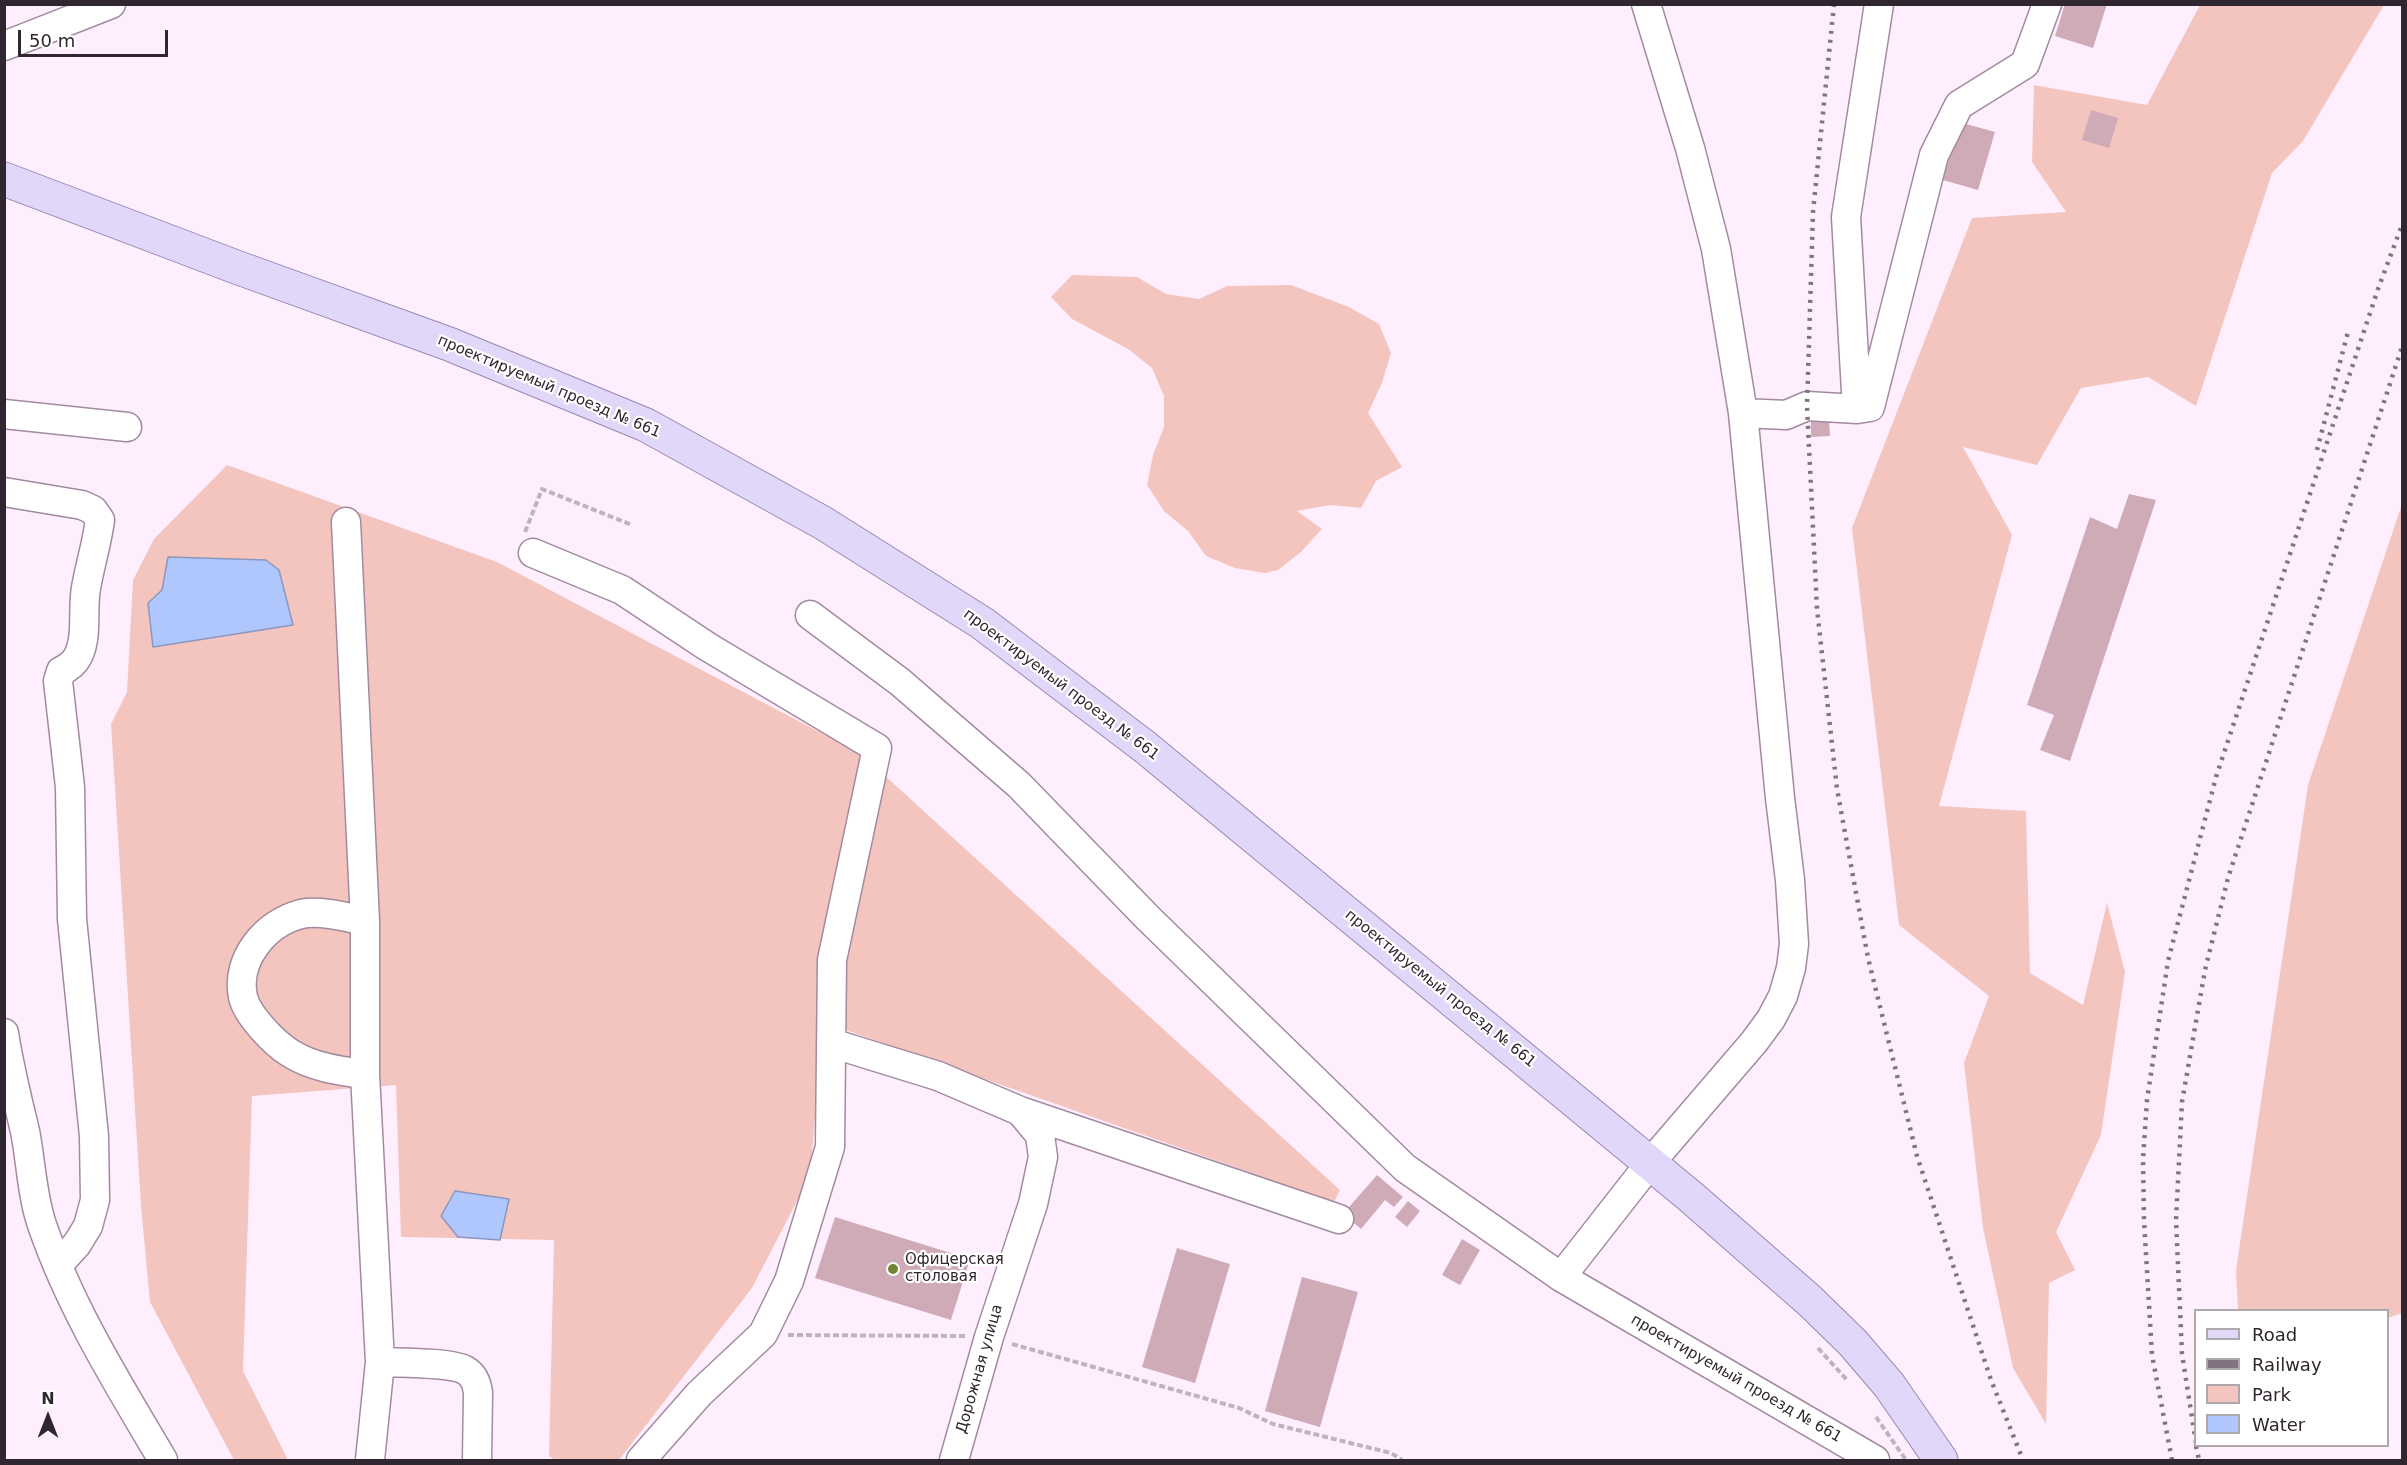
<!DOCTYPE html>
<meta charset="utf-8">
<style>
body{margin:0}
#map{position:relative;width:2407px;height:1465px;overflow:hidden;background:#ffeffe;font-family:"DejaVu Sans",sans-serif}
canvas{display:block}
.frame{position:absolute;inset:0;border:6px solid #30262f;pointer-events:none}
.legend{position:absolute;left:2194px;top:1309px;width:195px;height:138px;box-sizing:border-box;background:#fff;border:2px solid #aca8ac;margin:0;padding:8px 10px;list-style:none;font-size:18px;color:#30262f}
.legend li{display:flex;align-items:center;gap:12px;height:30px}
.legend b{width:30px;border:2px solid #aca8ac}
.north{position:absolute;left:18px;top:1387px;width:60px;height:60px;-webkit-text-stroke:4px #fff;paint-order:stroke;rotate:0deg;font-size:16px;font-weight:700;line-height:24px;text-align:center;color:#30262f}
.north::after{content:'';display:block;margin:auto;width:21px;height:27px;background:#30262f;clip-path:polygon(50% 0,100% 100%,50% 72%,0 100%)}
.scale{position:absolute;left:18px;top:30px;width:150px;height:27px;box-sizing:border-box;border:3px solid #30262f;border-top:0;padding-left:8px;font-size:18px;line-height:21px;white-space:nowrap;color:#30262f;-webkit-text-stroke:4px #fff;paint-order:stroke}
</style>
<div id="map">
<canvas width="2407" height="1465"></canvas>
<div class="frame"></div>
<ul class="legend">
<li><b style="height:8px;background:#e0d7f9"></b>Road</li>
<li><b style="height:8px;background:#817480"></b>Railway</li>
<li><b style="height:16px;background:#f4c5be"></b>Park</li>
<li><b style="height:16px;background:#b0c7fd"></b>Water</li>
</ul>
<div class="north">N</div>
<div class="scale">50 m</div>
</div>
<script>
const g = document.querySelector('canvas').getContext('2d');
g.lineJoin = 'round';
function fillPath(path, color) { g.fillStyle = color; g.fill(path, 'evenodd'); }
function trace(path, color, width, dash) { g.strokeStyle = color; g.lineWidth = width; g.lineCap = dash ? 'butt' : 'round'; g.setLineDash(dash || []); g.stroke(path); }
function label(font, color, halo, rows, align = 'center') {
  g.font = font + ' "DejaVu Sans",sans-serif'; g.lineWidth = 4.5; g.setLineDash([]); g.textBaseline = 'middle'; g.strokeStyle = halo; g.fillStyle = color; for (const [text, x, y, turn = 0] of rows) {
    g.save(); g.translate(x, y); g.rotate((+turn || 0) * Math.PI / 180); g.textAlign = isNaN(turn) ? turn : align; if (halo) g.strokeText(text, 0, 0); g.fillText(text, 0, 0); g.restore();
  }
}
const green = new Path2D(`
 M2200,5H2384L2303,141L2272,173L2196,406L2148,377L2081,388L2037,465L1963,447L2012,535L1939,806L2026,811L2030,973L2083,1005L2107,903L2125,972L2101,1135L2056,1232L2075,1270L2049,1283L2046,1424L2013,1368L1983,1228L1964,1063L1989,996L1899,925L1852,528L1972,218L2066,212L2032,162L2034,85L2147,105Z
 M1072,275L1137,277L1166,294L1199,299L1227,286L1291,285L1349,307L1379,324L1391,353L1382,383L1368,413L1402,467L1376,481L1361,508L1330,505L1297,511L1322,529L1301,552L1278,570L1265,573L1235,568L1206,556L1188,531L1164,511L1147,485L1153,455L1164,427V396L1152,368L1128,349L1072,319L1051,297Z
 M227,465L497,562L861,754L1340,1190L1334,1202L823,1022L810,1176L752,1288L619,1460H555L549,1456L554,1240L401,1237L396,1085L252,1096L243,1371L288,1460H234L150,1302L141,1206L111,724L127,692L133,580L154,539Z
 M2402,504V1313L2388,1318V1310H2238L2236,1270L2308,785Z`);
const water = new Path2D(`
 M168,557L266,560L279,570L293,625L153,647L148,603L162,590Z
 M455,1191L509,1199L500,1240L458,1237L441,1216Z`);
const building = new Path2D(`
 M2065,4H2107L2093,48L2055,36Z
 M2091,110L2118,118L2109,148L2082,140Z
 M1959,122L1995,132L1978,190L1943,180Z
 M1811,420H1829L1830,436L1811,437Z
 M2129,494L2156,500L2070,761L2040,750L2054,715L2027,705L2090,517L2117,529Z
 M1377,1175L1403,1197L1394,1207L1385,1200L1361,1229L1343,1214Z
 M1408,1201L1420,1211L1407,1227L1395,1217Z
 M835,1217L970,1259L951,1320L815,1278Z
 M1462,1239L1480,1250L1460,1285L1442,1275Z
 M1177,1248L1230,1264L1195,1383L1142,1367Z
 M1302,1277L1358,1292L1320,1427L1265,1411Z`);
const path = new Path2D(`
 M525,532L542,489L632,525
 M788,1335L966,1336
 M1012,1344L1239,1408L1273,1424L1391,1453L1402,1460
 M1818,1348L1847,1380
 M1876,1417L1906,1460`);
const minor = new Path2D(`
 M4,46L111,4
 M1857,409L1846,217L1879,4
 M1743,413L1786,415L1807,406L1857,409L1870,407L1934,155L1959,105L2025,64L2047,4
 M4,414L127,427
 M4,492L82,505L93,510L100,520C97,543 90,565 86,588C82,610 88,636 78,656C74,664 68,668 61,671L58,681L70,787L72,919L94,1136L95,1200L88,1226L77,1244L58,1265
 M346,522L365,921V1074L380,1362L370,1460
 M533,553L622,590L708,647L877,748L832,960L830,1147L789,1281L763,1334L699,1394L641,1460
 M810,615L900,682L1019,785L1148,918L1405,1168L1561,1277L1875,1460
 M4,1033C9,1066 17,1098 25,1131C31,1162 32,1196 42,1225C71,1309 118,1384 163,1460
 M831,1043L938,1076L1020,1111L1339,1219
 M365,1074C339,1071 312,1067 290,1053C274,1043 247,1015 243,997C235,959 266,923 301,914C321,910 346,917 365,921
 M1561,1277L1651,1162L1754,1042L1771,1019L1783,996L1791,968L1794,944L1790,880L1780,798L1743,413L1716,249L1690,148L1646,4
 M380,1362C399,1363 450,1362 465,1370C474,1375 477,1384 478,1393L477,1460
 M954,1460L989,1337L1033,1204L1043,1157L1040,1135L1020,1111`);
const major = new Path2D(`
 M4,179L236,267L449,344L646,425L823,523L982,623L1145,747L1691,1197L1810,1301L1853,1343L1889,1385L1941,1460`);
const rail = new Path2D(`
 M1834,4L1813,212L1807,406L1817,609L1837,789L1868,958L1917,1156L1991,1380L2023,1460
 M2317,450L2348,332
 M2196,1443L2182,1354L2176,1220L2182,1102L2205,970L2228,878L2402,347
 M2196,1446L2199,1460
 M2172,1460L2152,1355L2144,1220L2143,1160L2147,1100L2168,961L2216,777L2378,289L2402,225`);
const markers = [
 [893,1269,6,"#728332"]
];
const streetNames = [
 ["проектируемый проезд № 661",549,387,23],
 ["проектируемый проезд № 661",1061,685,37],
 ["проектируемый проезд № 661",1440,989,39],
 ["Дорожная улица",980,1369,-74],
 ["проектируемый проезд № 661",1736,1379,30]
];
const poiNames = [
 ["Офицерская",905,1260],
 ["столовая",905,1277]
];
fillPath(green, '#f4c5be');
fillPath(water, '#b0c7fd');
trace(water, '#8a97bf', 1.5);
fillPath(building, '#ceabb6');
trace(minor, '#a28aa1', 31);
trace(major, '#9588b0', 35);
trace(path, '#c0b2bf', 4, [6, 3]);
trace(minor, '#fff', 28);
trace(major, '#e0d7f9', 33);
trace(rail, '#817480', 4.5, [3, 6]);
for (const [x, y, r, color] of markers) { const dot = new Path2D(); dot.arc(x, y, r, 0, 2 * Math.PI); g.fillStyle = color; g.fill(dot); trace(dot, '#fff', 2); }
label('15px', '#30262f', '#fff', streetNames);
label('15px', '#30262f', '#fff', poiNames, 'left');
</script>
